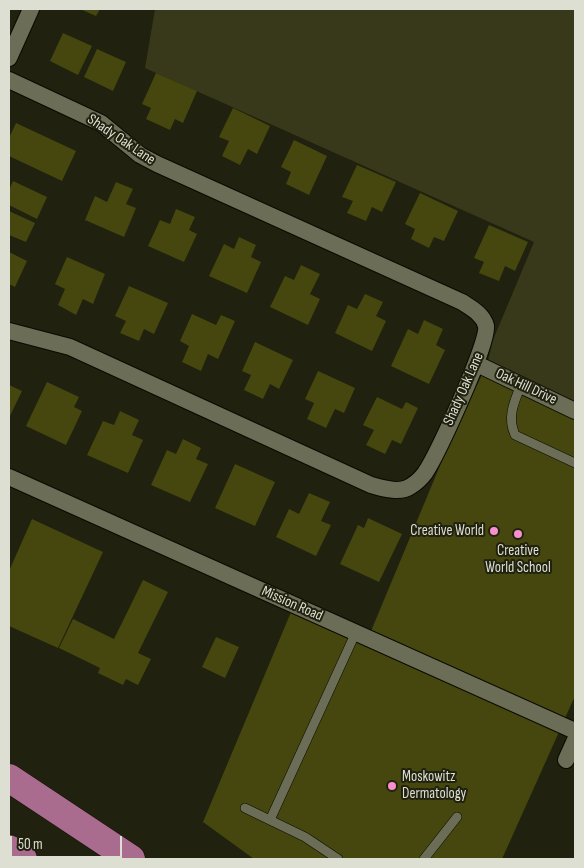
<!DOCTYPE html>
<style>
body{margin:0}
#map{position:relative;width:584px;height:868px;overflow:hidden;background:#20210e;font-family:"Sofia Sans Condensed",sans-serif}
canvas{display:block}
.frame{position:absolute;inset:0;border:10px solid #dddfd3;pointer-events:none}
.scale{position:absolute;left:10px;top:836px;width:112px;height:22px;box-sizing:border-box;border:2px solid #dddfd3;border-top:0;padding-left:6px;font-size:15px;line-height:18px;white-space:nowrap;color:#dddfd3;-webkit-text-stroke:4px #20210e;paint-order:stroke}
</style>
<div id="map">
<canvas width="584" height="868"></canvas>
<div class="frame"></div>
<div class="scale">50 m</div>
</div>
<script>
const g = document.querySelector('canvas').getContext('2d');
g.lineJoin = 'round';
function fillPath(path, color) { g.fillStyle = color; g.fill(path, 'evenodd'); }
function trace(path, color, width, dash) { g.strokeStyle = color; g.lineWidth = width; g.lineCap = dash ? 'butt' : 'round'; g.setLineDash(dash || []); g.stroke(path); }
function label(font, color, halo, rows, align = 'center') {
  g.font = font + ' "Sofia Sans Condensed",sans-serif'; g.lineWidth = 4; g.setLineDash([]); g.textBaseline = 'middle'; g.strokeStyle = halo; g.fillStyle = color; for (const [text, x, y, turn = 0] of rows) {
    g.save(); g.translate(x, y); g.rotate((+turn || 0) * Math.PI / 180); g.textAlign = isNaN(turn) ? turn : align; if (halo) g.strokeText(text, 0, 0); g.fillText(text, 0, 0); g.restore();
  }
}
const green = new Path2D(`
 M155,9H575V402L488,361L493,340L534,242L145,68Z`);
const building = new Path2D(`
 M80,9H100L96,16Z
 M63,33L92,46L78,75L50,61Z
 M97,49L126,62L113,91L84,77Z
 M156,73L197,91L183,123L175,119L170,130L146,119L151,108L142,104Z
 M233,108L270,126L257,154L248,149L240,165L222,156L229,141L219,137Z
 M16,123L76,151L62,181L9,156V138Z
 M294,140L327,156L309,195L286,184L291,172L281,167Z
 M357,165L396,182L382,212L372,207L366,221L347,213L353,201L342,197Z
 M13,181L47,197L37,219L9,205V190Z
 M116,182L133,189L126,204L136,208L124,237L85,220L95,196L107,202Z
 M420,193L458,211L444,241L434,237L429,248L411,239L415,229L405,224Z
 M176,209L195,217L189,230L197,234L184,262L148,246L160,220L170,224Z
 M9,211L35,223L26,242L9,235Z
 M489,225L528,242L515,271L505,266L499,281L479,273L484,262L474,258Z
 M239,237L256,245L251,257L261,262L247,293L209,276L224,244L234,249Z
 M9,252L27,261L15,287L9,284Z
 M67,257L105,274L93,304L83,299L76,315L58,305L65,289L55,284Z
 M301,265L320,274L310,294L320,299L308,325L270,307L285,276L294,280Z
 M129,286L168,303L154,334L144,329L139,341L120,333L126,321L115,316Z
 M365,294L383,302L376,316L386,321L372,351L335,333L348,305L357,309Z
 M192,314L216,325L221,315L235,321L218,359L208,354L201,371L182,362L189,346L180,341Z
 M424,320L443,329L436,345L445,350L429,384L391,366L408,329L418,334Z
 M255,342L293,360L279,389L270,384L263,399L244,390L251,375L242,371Z
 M318,371L355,388L344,413L335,409L326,428L307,419L314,403L305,399Z
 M482,375L575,419V696L565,718L371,631L454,432Z
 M47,382L79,397L74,407L82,411L66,445L26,426Z
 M9,385L22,391L9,418Z
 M377,397L402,409L406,402L418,408L401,444L392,440L385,454L366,445L374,430L363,425Z
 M120,411L139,420L132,435L143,440L128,473L87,455L103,421L114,425Z
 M183,439L201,448L196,459L208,464L190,502L151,485L167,450L176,454Z
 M235,464L275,482L255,526L215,508Z
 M309,493L330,502L321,521L331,525L316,556L276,537L289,509L299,514Z
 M368,518L402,534L379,582L340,564L358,525L364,528Z
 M32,519L103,552L58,648L9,626V571Z
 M143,580L168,592L138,653L151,659L138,685L126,679L123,685L98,673L100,668L59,648L73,619L114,639Z
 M291,612L559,732L502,859H254L203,822Z
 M216,637L239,647L225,678L202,667Z`);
const service = new Path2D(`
 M521,385C514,402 507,417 515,435L575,463
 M245,808L305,837L338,859
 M270,820L356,632
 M424,859L457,817`);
const minor = new Path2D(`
 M9,58L31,9
 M9,80L101,123L140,155L157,164L462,302C471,308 483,314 486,326C489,343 437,455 425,473C422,477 416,483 411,486C400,494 382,488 371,485L70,347L9,331
 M477,364L575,411
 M9,477L575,731
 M566,760L575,740`);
const motorway = new Path2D(`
 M9,778L131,859
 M9,849L23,859`);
const markers = [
 [494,531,5,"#f890cd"],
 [518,534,5,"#f890cd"],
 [392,786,5,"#f890cd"]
];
const streetNames = [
 ["Shady Oak Lane",121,140,34],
 ["Oak Hill Drive",526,387,25],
 ["Shady Oak Lane",464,389,-66],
 ["Mission Road",292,604,24]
];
const poiNames = [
 ["Creative World",484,531],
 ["Creative",518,551,"center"],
 ["World School",518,568,"center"],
 ["Moskowitz",402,777,"left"],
 ["Dermatology",402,794,"left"]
];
fillPath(green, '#37391a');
fillPath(building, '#45470e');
trace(service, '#0a0a00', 10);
trace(minor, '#0a0a00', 18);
trace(motorway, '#0a0a00', 29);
trace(service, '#6b6d57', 9);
trace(minor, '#6b6d57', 16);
trace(motorway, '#a96b8e', 28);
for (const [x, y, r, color] of markers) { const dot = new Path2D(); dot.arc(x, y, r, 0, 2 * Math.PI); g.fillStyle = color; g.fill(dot); trace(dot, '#20210e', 2); }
label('15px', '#dddfd3', '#20210e', streetNames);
label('15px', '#dddfd3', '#20210e', poiNames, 'right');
</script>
